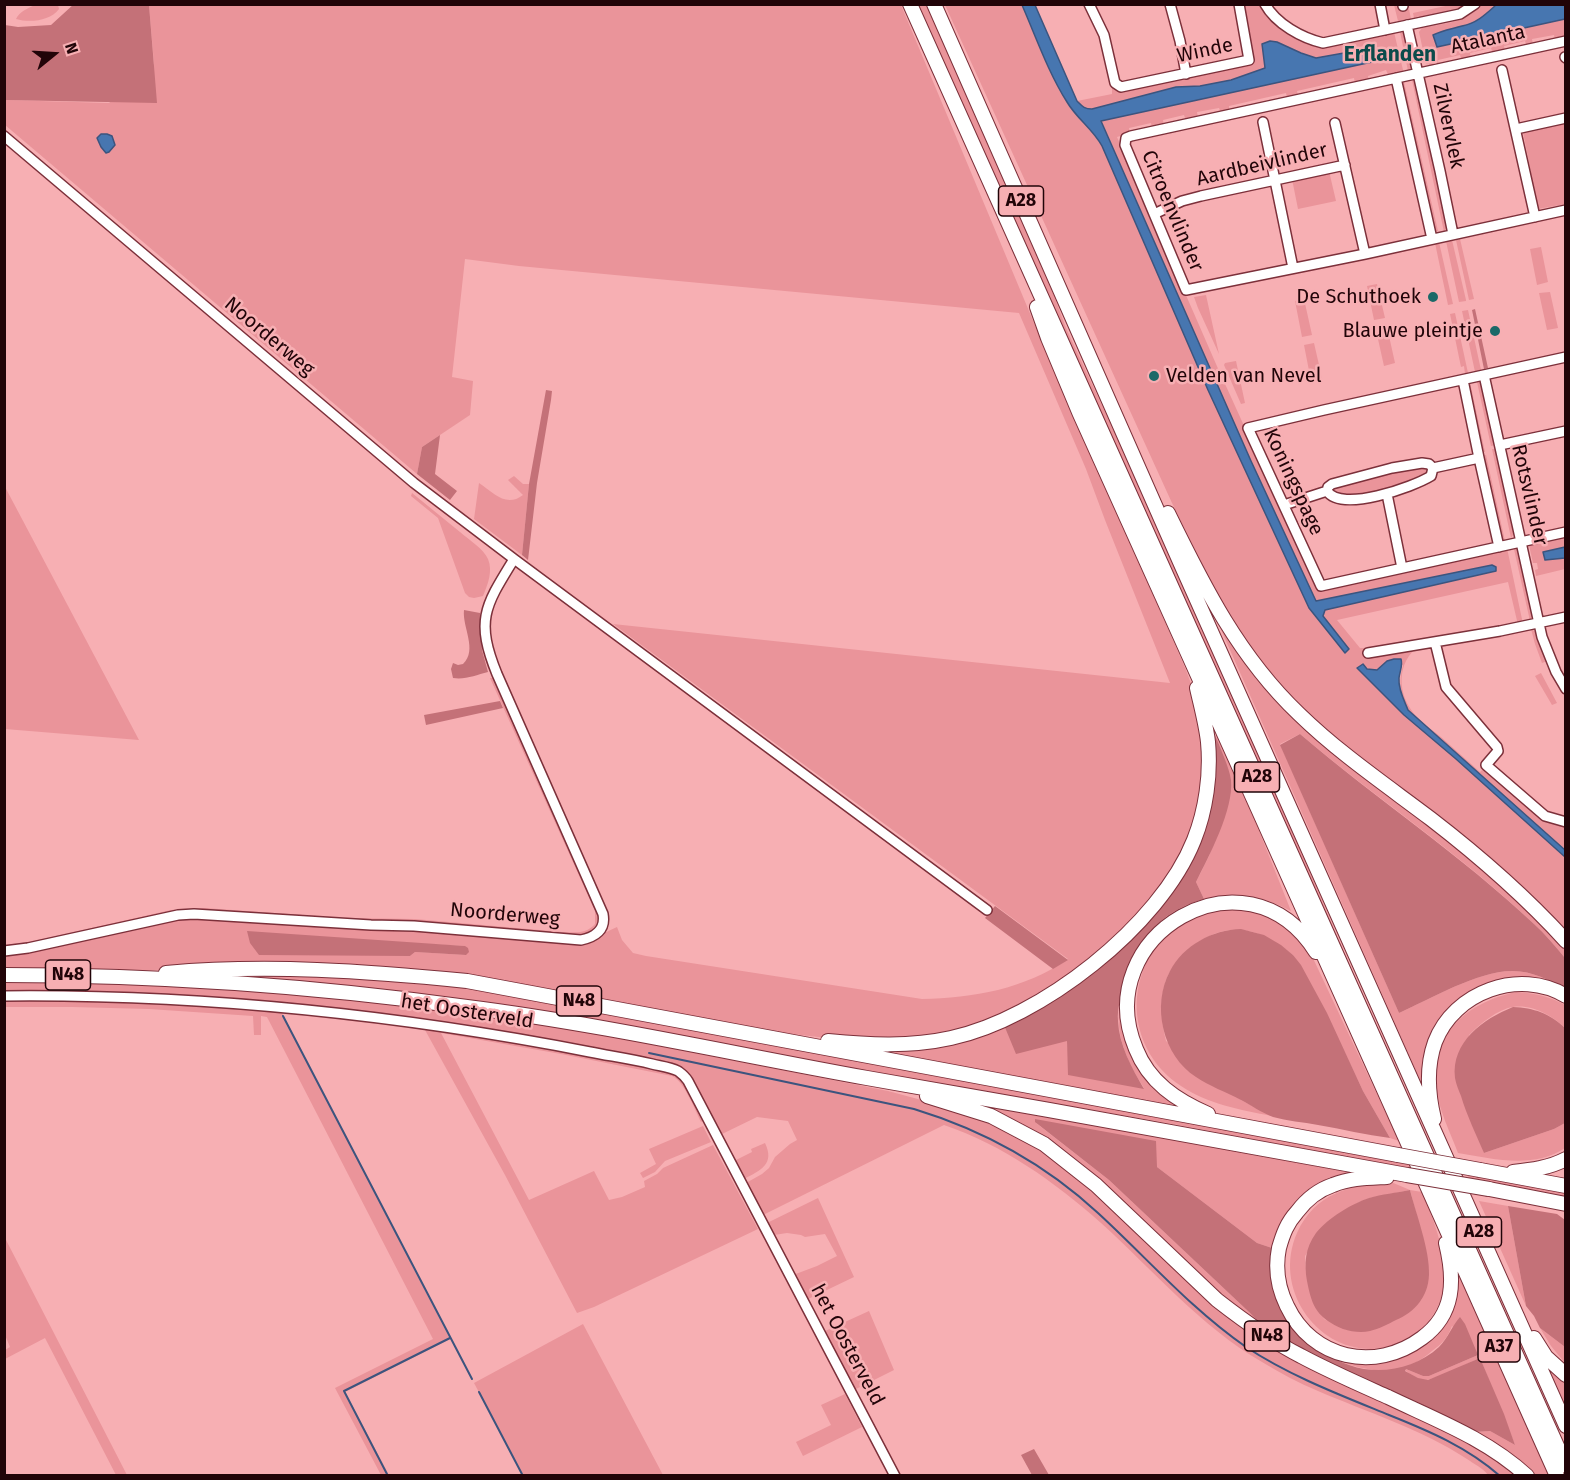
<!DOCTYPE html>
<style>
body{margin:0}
#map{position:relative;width:1570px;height:1480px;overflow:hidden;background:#f7afb3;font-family:"Fira Sans",sans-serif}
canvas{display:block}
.frame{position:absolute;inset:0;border:6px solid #210408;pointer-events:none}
.north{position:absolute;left:24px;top:24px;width:60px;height:60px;-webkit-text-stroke:4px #f7afb3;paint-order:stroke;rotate:72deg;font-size:16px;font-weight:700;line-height:24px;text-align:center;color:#210408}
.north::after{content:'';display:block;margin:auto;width:21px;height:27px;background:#210408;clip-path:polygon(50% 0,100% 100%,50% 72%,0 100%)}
</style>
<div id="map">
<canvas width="1570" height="1480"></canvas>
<div class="frame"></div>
<div class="north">N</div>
</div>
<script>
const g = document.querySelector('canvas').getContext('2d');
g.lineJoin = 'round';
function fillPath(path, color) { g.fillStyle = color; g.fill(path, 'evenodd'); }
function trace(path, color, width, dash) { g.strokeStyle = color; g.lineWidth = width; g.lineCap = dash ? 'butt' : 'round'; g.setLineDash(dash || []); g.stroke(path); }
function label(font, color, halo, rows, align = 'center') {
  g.font = font + ' "Fira Sans",sans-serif'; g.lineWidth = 5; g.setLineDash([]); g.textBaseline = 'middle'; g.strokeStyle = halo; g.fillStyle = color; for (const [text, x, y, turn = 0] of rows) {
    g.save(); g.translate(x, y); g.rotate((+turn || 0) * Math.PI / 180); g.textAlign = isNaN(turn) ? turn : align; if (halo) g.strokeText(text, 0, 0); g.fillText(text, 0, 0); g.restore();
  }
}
const green = new Path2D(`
 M35,5H58L59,9C50,21 30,23 16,19C19,12 28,8 35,5Z
 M149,5H901L1057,378L1134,551L1186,670L1201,711L1204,747L1201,796L1194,823L1177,863L1158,891L1136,915L1090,958L1073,971L1027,1001L999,1015L966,1027L923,1038H826L761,1030L482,979L255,966L129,971L5,969V953L191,916L587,941L617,927L622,940L633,953L646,956L922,999C973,998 1025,989 1068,959L613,624L1170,683L1105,520L1086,469L1019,313L519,266L465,259L452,377L473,381L470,415L422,447L417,474L5,125V100L109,103L154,64ZM387,942L465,946L466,955L415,952L410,956L393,955Z
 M915,5H927L1053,293L1066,328L1165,541L1299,847L1368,1008Z
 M945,5H1022C1036,37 1048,72 1067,102C1077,119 1093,129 1102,146L1208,390L1309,608L1349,648L1323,616L1325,610L1493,572L1492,565L1316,601L1251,461L1101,120L1372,62L1376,59L1372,48L1316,58L1262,45L1265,68L1231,80L1200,86L1176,87L1092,109L1083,107L1077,101L1112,94V87L1122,91L1252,63L1241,5H1261C1264,10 1267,17 1271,21C1281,32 1309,44 1324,47L1394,32L1403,70L1402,74L1389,77L1386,70L1368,76L1369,81L1355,84L1354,78L1297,91L1298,96L1287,98L1286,93L1229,106V111L1221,113L1219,108L1197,112L1198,118L1186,121L1184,115L1163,120L1164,126L1152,128L1151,123L1129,128L1130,133L1117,137L1216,364L1318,589L1507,548L1523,624L1518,625L1508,582L1337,620L1360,648H1366L1367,654L1416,648C1394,668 1399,700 1419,719C1426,726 1434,731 1441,737C1454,749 1467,760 1480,772L1485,767L1548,821L1565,825V850L1408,710C1401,693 1398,684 1403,665L1387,661L1377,670L1357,668L1404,715L1456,759L1565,857V933L1492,862L1350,749L1309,714L1278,682L1235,626L1206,573L1172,503Z
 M1394,5H1400L1401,10L1409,9L1411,19L1398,21Z
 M1450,5H1469L1464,9L1420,19L1419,16L1414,18L1413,13Z
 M1482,5H1496L1484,16L1464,26L1437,47L1565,19V38L1555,40L1554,35L1532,39L1533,45L1527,47L1525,41L1504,46L1505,51L1493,54L1491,48L1470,53L1471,59L1462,61L1460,55L1438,60L1439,66L1434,67L1433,65L1426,64L1419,32L1422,28C1448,23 1462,23 1482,5Z
 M1400,32L1405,34L1413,64L1412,69L1408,71Z
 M1412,80L1417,84L1448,226L1444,232Z
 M1404,82L1438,231L1433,232L1400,83Z
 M1565,123V204L1538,209L1523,132Z
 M1329,171L1336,201L1298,209L1292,179Z
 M1460,239L1474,299L1469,300L1456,240Z
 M1452,240L1466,300V301L1459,302L1446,241Z
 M1439,242L1453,304L1448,305L1435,243Z
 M1541,247L1548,282L1537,285L1530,249Z
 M1377,284L1385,318L1374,320L1367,286Z
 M1550,292L1558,328L1547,330L1539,293Z
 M1206,295L1219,354L1198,308L1194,297Z
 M1304,299L1312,335L1302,337L1295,301Z
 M1468,310L1481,370L1475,372L1462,311Z
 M1455,313L1468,373L1465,374L1464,366L1461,367L1450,314Z
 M1387,327L1395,363L1384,366L1376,330Z
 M1314,343L1322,378L1311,381L1304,345Z
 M1236,361L1245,403L1241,404L1224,365L1225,363Z
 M1470,382L1485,452H1481L1466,386Z
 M1477,382H1481L1483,388L1496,445L1491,446Z
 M1492,449H1496L1515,532L1511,538Z
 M1486,455L1505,541L1499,538L1482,456Z
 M1423,466L1428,468V474L1408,484L1367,495L1336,496L1331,488L1355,479Z
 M514,476L523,484H529L522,555L474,519L479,483C494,493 506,508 523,495L508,480Z
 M4,485L139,740L5,729Z
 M412,493C428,506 444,519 460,532C469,540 483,548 488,559C493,571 488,584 483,596L474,598L469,597L465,593L438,518L411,496Z
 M1565,535V547L1543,552L1559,559L1565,558V569L1536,576L1535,570L1538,569L1537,563H1533L1529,545Z
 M1514,549H1517L1520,555L1533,614L1530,621Z
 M1207,598L1275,695L1479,861L1565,947V958C1555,946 1545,934 1534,924C1462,855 1377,799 1300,734L1280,744L1399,1013C1430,999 1480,970 1513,971C1532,971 1550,980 1565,990L1531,980L1450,1010L1424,1089Z
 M1531,629L1536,632L1547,661L1542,663L1535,644Z
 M1541,673L1557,703L1552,705L1535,676Z
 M490,678H493L497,680L600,918L599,926L584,937L194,911L5,949L4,945L30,942L171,910L205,908L344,918L415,919L562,932C575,932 585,935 595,924V911Z
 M1215,726L1240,783L1291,911C1264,896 1234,891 1204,899L1196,882L1209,856L1225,813Z
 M1223,907L1261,910L1303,937L1399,1141L1390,1138L1363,1091L1345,1053L1293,955C1261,928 1228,919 1193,946C1179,957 1168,970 1164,987C1159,1005 1162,1024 1166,1041L1241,1100L1272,1116C1240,1110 1208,1104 1181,1086C1128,1051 1122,980 1166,935C1181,919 1204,914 1223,907Z
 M259,971L462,985L1407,1159L1411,1169L1173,1124L685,1039L191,978Z
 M4,979L268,989L523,1019L888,1091L966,1112L1019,1134L1078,1175L1214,1303L1485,1453L1516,1475H1488C1483,1468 1474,1464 1467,1459C1423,1430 1367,1412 1318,1391C1299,1383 1280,1373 1262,1362C1200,1326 1154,1271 1101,1223C1055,1182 1003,1145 944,1125L763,1215L746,1183L762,1174L769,1168L775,1157L790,1144L797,1140L788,1121L757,1117L720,1135L682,1070L417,1020L5,993Z
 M1125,985L1123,1006L1129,1040L1187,1109L1076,1087L852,1047L1004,1025L1067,1040L1068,1051L1144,1088C1123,1055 1110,1023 1125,985Z
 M1516,992C1534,993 1549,996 1565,1005V1028C1553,1016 1532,1004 1513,1007C1498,1009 1480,1024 1469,1035L1484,1153L1554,1129L1565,1123V1148C1534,1169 1493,1159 1458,1153C1450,1132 1439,1110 1436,1088C1429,1034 1468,1002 1516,992Z
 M93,997C288,1003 483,1027 674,1071C689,1080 696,1101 704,1117V1119L701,1122C695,1110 684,1081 672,1076L561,1054L441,1033L529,1200L594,1171L609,1200L622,1197L645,1187L644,1181L657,1174L663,1168L713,1145L758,1229L594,1307L577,1313L505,1175L425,1030L371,1021L282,1013L450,1339L345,1392L389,1475H381L335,1388L433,1339L267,1017L261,1016V1035H254L253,1016L149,1009L72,1007H5L4,998Z
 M945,1097L1358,1174L1333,1180L1277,1232L1272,1248L1257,1243L1157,1167L1036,1123L1109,1180L1250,1313L1272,1336L1246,1319L1088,1172Z
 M703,1126L711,1142L665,1161L655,1172L643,1178L640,1173L656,1164L649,1149Z
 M765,1143C775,1164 761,1170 744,1179L734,1161L752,1152L751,1149Z
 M1466,1169L1565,1189V1197L1469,1179Z
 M1391,1182L1410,1190L1422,1192C1433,1218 1444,1246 1445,1275C1445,1290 1440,1306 1431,1318C1421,1333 1408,1341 1391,1346C1326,1364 1270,1294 1297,1233C1315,1193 1350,1185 1391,1182ZM1410,1190L1426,1251L1429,1275L1421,1300L1347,1330L1324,1319L1306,1274L1305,1256L1325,1224L1359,1202L1370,1198Z
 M818,1198L854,1277L806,1300L793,1275L817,1266L837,1256L825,1234L805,1237L801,1235L787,1233L774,1235L767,1223Z
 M1479,1201L1508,1206L1526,1306Z
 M4,1238H5L127,1475H116L45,1338L5,1359V1350L10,1347L5,1335Z
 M1456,1265L1550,1475H1534L1523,1464L1474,1432L1490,1431L1515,1445L1480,1358C1468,1363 1437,1379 1426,1380C1419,1380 1410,1375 1405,1370L1406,1369L1423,1376H1429L1478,1355L1452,1326C1448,1337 1442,1344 1432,1351C1423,1359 1411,1366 1399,1369C1375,1374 1343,1366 1324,1351L1347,1358L1430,1337Z
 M869,1311L894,1370L854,1390L823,1332Z
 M583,1324L663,1475H523L474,1383Z
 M1540,1328L1565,1347V1363L1551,1346Z
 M1547,1365L1565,1381V1406Z
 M845,1394L862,1427L803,1456L796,1442L831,1425L821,1405Z`);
const forest = new Path2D(`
 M74,4L149,5L157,103L5,100V25L18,27L51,25Z
 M1475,309L1488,368L1484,369L1472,310Z
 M546,390L552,391L551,400L537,483L528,560L522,555L529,484Z
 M440,435L435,474L457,491L450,500L417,474L422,447Z
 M464,610L480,613L482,650L488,672C476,675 465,680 453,678L451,669L453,663L458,665L463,664C478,650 462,627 464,610Z
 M500,701L503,708L426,725L424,715Z
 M1300,734C1376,799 1461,855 1534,924C1545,934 1555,946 1565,958V990C1550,980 1532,971 1513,971C1480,970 1430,999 1399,1013L1280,745Z
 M1215,735C1220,748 1229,766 1231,780C1234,809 1209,856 1196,882L1204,899C1156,913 1139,940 1124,985C1121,997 1117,1008 1118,1021C1119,1045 1132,1068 1144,1089L1068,1075L1067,1041L1016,1054L1004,1025C1034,1005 1064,984 1094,964C1107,954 1124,946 1135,935C1190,882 1222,812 1215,735Z
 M995,906L1068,960L1053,969L985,918Z
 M1241,929L1264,935L1281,945L1293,955L1301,965L1327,1013L1363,1091L1390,1138C1366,1135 1342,1129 1318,1125C1303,1122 1287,1121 1273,1117C1262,1113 1251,1105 1241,1100C1226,1092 1209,1086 1196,1077C1163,1056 1151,1006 1170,971C1184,945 1212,930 1241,929Z
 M247,931L465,946L468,948L469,952L466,955L415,952L410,956L259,955L250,943Z
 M1513,1007C1534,1008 1549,1013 1565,1028V1123L1554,1129L1484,1153C1476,1134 1467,1116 1461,1096C1459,1091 1456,1084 1455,1078C1451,1042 1483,1019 1513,1007Z
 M1035,1119L1156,1141L1157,1167L1257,1243L1272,1248V1272L1324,1351C1357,1378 1407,1376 1439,1347C1448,1338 1452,1326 1460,1317L1465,1324L1478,1355L1429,1376H1423L1406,1369L1405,1371L1418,1378L1428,1380L1480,1358L1504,1414L1515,1445L1490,1431L1474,1432L1272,1336L1250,1313L1109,1180L1035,1122Z
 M1410,1190C1416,1214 1430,1250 1429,1275C1428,1297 1415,1312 1396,1320C1388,1324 1379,1329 1370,1331C1362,1333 1352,1332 1343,1329C1318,1318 1312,1308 1307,1281C1304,1264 1305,1248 1316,1233C1328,1218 1351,1204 1369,1198C1382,1194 1396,1193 1410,1190Z
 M1508,1206L1557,1214L1565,1220V1347L1540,1328L1534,1316L1526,1306Z
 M1034,1449L1049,1475H1032L1021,1455Z`);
const water = new Path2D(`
 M1022,5H1035L1077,101C1082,106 1084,109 1092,109L1176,87L1200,86L1231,80L1265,68L1262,44L1270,41L1277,42L1301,53L1316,58L1372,48L1376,50L1378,56L1376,59L1372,62L1101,121L1251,461L1316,601L1492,565L1496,567V571L1325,610L1323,616L1349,649L1345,653L1309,608L1208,390L1102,146C1093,129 1077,119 1067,102C1048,72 1036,37 1022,5Z
 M1496,5H1565V19L1437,47L1433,35C1443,30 1452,29 1462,26C1477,23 1486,14 1496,5Z
 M101,134H107L112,136L115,145L109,152L106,153L101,147L97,138Z
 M1565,547V558L1545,560L1543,552Z
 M1394,659H1401C1403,666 1400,670 1399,678C1398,689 1404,700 1408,710L1565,850V857L1456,759L1404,715L1357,668L1363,664L1367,669L1377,670L1387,661Z`);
const stream = new Path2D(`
 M283,1016L472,1379
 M649,1053L914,1109C983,1130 1045,1164 1098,1213C1147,1258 1191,1309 1246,1347C1290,1376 1340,1395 1389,1415C1429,1431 1467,1447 1500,1476
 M479,1392L523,1476
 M388,1476L344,1391L450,1338`);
const minor = new Path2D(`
 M1089,4L1104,35L1115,83L1121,87L1249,60L1239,4
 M1170,4L1180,41L1186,74
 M1265,4C1276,24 1302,38 1323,43L1460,14L1475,4
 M1380,4L1385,30
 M1403,4V6
 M1407,25L1440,171L1453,234
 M1566,41L1131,136L1126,138L1125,145L1186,290L1365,254L1566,210
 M1565,57L1566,58
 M1502,70L1535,217
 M1396,78L1432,239
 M1263,122L1293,268
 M1335,123L1365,254
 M1516,129L1566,118
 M4,136L414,483L514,559C485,606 475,620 497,674L603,914C606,930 595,937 581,940L414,926L371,925L194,914L178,915L28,948L4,951
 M1154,214L1182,201L1201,196L1345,165
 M1566,357L1324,410L1248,428L1321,586L1566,532
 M1484,375L1542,637L1556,672L1566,689
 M1463,380L1479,458L1499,547
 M1500,445L1566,431
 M1327,491C1341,513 1413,487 1431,476L1433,468
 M1387,494L1402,568
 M1284,505L1327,491L1328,487L1332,484L1392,468L1422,463L1429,464L1433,468L1479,458
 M514,559L987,910
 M1435,642L1446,687L1497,747L1498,751L1486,765L1545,816L1566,822
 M1368,653L1500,631L1566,617
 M4,996C204,994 394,1014 590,1052C610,1056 631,1059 652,1064C660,1066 670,1067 678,1071C682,1074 685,1076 688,1081L895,1476`);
const highway = new Path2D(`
 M910,4L1566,1466
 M934,4L1180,562L1566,1426
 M1037,307L1048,338L1079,412L1259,811L1557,1476
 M1168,513C1204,587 1239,657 1299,714C1339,753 1386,785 1431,819C1479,856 1525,896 1566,941
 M166,973C267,964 367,971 467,981L1398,1155
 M4,975C159,975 314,986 467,1007C601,1024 734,1054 867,1078C927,1089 989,1099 1049,1110C1169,1131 1288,1153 1407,1175
 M828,1041C870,1045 910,1047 951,1038C1040,1019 1160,926 1194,840C1206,810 1211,774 1208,742C1206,724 1201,706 1197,688
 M927,1096L991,1116L1044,1144L1096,1185L1217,1300C1244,1321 1271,1341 1301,1356C1329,1371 1359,1384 1388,1397C1436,1420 1487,1439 1527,1476
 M1208,1114C1176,1100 1149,1082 1136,1049C1088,936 1246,841 1316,952
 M1434,1119C1428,1094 1426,1067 1435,1042C1454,992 1519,968 1566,996
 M1480,1170L1566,1186
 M1513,1172C1531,1170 1549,1168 1566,1159
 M1387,1177C1368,1178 1350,1178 1333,1185C1318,1190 1306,1200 1297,1212C1287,1223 1283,1234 1279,1248C1275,1268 1278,1288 1287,1306C1312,1359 1375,1373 1422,1338C1455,1314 1455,1280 1446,1243
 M1489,1189L1566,1204
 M1534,1338L1546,1357L1566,1375`);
const highwayBridge = new Path2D(`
 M1398,1155L1480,1170
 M1407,1175L1489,1189`);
const markers = [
 [1433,297,6,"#1b6968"],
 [1495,331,6,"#1b6968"],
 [1154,376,6,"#1b6968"]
];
const shields = [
 [1021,201,45],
 [1257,777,45],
 [68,975,45],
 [579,1001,45],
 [1479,1232,45],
 [1267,1336,45],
 [1499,1347,42]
];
const shieldNames = [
 ["A28",1021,201],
 ["A28",1257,777],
 ["N48",68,975],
 ["N48",579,1001],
 ["A28",1479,1232],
 ["N48",1267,1336],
 ["A37",1499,1347]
];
const streetNames = [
 ["Atalanta",1488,40,-12],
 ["Winde",1205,51,-12],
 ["Zilvervlek",1448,126,78],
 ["Aardbeivlinder",1262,165,-13],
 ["Citroenvlinder",1172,211,67],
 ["Noorderweg",269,337,40],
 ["Koningspage",1293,482,65],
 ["Rotsvlinder",1529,495,77],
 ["Noorderweg",505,915,5],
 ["het Oosterveld",467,1012,9],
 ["het Oosterveld",847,1345,62]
];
const poiNames = [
 ["De Schuthoek",1421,297],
 ["Blauwe pleintje",1483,331],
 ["Velden van Nevel",1166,376,"left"]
];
const neighbourhoodNames = [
 ["Erflanden",1390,55]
];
fillPath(green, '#ea949a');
fillPath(forest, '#c47178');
fillPath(water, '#4776b0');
trace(water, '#3c547e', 1.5);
trace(stream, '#3c547e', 2);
trace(minor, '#7c303a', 12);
trace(highway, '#7c303a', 16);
trace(minor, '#fff', 9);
trace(highway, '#fff', 14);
trace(highwayBridge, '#7c303a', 16, []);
trace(highwayBridge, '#fff', 14);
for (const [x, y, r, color] of markers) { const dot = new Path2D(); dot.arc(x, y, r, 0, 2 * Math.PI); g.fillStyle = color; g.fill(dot); trace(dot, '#f7afb3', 2); }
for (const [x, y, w] of shields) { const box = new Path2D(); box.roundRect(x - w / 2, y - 15, w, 30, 4.5); g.fillStyle = '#f7afb3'; g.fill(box); trace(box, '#210408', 1.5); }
label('bold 18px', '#210408', null, shieldNames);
label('20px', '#210408', '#f7afb3', streetNames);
label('20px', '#210408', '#f7afb3', poiNames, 'right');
label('bold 21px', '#0b4b4b', '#f7afb3', neighbourhoodNames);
</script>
